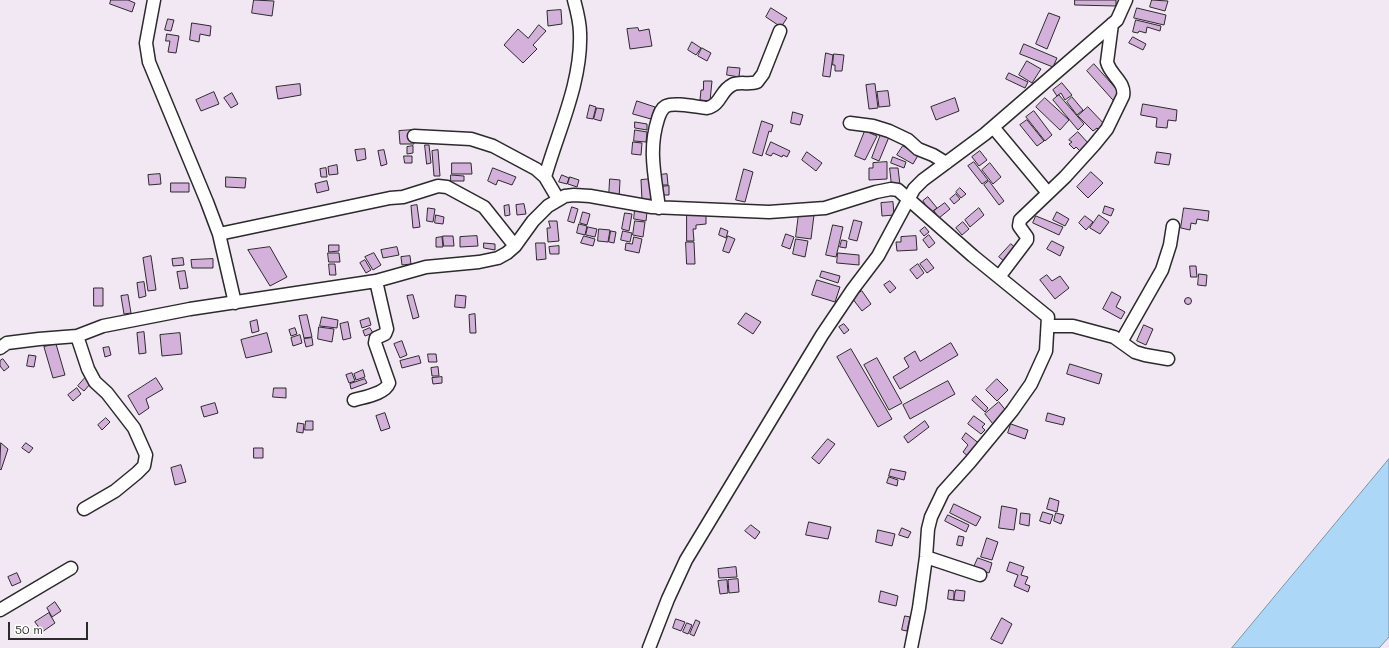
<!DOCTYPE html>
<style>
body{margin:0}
#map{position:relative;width:1389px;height:648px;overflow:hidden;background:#f2e8f4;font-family:Mali,sans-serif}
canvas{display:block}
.scale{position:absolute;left:8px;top:622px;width:80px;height:18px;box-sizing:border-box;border:2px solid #2b2b2b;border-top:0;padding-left:5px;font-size:12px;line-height:14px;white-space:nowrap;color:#2b2b2b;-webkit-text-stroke:3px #fff;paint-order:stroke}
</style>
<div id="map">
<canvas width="1389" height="648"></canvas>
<div class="scale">50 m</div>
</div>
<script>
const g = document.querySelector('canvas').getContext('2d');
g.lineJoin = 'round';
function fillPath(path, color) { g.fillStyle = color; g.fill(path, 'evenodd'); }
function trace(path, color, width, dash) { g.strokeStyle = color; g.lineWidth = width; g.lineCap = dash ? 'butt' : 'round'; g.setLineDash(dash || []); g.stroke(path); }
const water = new Path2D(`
 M1389,459V637L1379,648H1232Z`);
const building = new Path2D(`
 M111,0H128L135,3L132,12L110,4Z
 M254,0L274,1L272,16L252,13Z
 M1075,0H1116V6L1075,5Z
 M1152,0L1168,1L1165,11L1150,7Z
 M771,8L787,18L781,27L766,17Z
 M1137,8L1166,15L1164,25L1134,18Z
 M561,10L562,24L548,26L547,11Z
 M1049,13L1060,17L1047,49L1036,44Z
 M168,19L174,20L171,31L165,30Z
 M1136,20L1161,26L1160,31L1147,27L1146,33L1139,31L1138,33L1133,32Z
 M192,23L211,26L210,36L200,34L199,42L190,40Z
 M539,25L546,31L533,45L537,49L523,63L504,45L518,29L528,38Z
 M638,28L639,31L649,29L652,46L630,49L627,29Z
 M167,34L179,36L176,53L168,52L170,41H166Z
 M1133,37L1146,44L1143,50L1129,43Z
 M692,42L701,48L696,55L688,50Z
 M1024,44L1057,58L1053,67L1020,54Z
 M702,48L711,53L707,61L698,56Z
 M826,53L833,55L830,77L823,76Z
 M834,54L844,55L842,71H835V65H833Z
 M1027,61L1041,69L1032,83L1019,75Z
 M1094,64L1128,102L1120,108L1087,71Z
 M728,67L740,68L739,77L727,75Z
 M1009,73L1028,82L1025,88L1006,79Z
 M704,81H712L710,101L700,100L701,90H703Z
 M1062,83L1072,95L1065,100L1061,93L1057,96L1053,90Z
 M300,84L301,95L278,99L276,87Z
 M875,84L878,108L869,109L866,85Z
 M888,91L890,106L879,107L877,92Z
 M214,92L219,104L201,111L196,100Z
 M232,93L238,104L231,108L224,98Z
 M1059,95L1084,124L1078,130L1053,100Z
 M1072,97L1083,110L1077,115L1067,102Z
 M955,98L959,111L936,120L931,107Z
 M1045,98L1069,120L1060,130L1036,107Z
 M637,101L655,107L651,119L633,114Z
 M1143,104L1177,110L1176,121L1168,120L1167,128L1156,127L1157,118L1141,115Z
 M590,105L596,107L593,119L587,118Z
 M1088,107L1107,127L1101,132L1097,128L1093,131L1078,116Z
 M597,108L604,109L601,121L594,119Z
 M1034,111L1052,135L1045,141L1026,117Z
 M793,112L803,115L800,125L791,123Z
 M1027,120L1044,141L1037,146L1020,125Z
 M762,121L773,125L771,132L769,131L762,156L753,153Z
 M635,122L647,124V130L635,128Z
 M413,130L414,144H400L399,131Z
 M635,130L647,132L646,142L634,141Z
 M865,131L877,136L865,160L855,156Z
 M1078,132L1089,144L1081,152L1076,147L1074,149L1069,144L1072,142L1069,140Z
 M881,134L889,137L879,161L872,158Z
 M633,142L642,143L641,155L632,154Z
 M771,142L790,151L787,157L783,155L782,157L773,153L771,156L766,154Z
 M425,145H429L431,163L427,164Z
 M413,146V153L407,154V147Z
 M903,146L908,149L910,146L920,152L913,164L897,155Z
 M365,149L366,159L357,161L355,150Z
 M384,150L387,164L381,166L378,151Z
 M438,150L440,176H434L432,151Z
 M980,151L987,160L979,166L972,157Z
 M807,152L822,163L816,171L802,160Z
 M1157,152L1171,154L1169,165L1155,163Z
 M404,156H412V163H405Z
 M893,157L906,162L904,168L891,163Z
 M887,162V179L869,180V168H873V163Z
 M974,162L988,180L982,184L968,166Z
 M452,163H471L472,174H452Z
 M990,163L1001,177L993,184L982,170Z
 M337,165L338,174L329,175L328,167Z
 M326,168L327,177H321L320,169Z
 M493,168L516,177L512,185L498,180L496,185L488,181Z
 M890,168H898L900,185L892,186Z
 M744,169L753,172L745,202L736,200Z
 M1091,172L1103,183L1088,198L1077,187Z
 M160,174L161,184L149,185L148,175Z
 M667,174L668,185H661L660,175Z
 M451,175L464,176V181H451Z
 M562,175L569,178L567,184L559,182Z
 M226,177L246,178L245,188L226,187Z
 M570,177L579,180L577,187L568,184Z
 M610,179L620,180L619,199L609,198Z
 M652,179V199L642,200L641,180Z
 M327,181L329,190L317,193L315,184Z
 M989,181L1004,201L999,205L984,185Z
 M171,183H189V192H171Z
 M669,186V195H661L660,187Z
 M960,188L966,194L961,198L956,192Z
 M956,194L960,199L954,204L950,199Z
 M928,197L937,208L928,215L922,206L925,204L923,201Z
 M893,202L894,215L882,216L881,203Z
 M945,203L950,209L939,218L934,211Z
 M524,204L526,214L517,215L516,205Z
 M417,205L420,227L413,228L411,206Z
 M509,205L510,215L505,216L504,206Z
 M1105,206L1114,209L1111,216L1103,213Z
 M572,207L578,209L574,223L568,221Z
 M428,208L435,209L433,222L427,221Z
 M979,208L984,215L970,227L965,220Z
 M1184,208L1209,211L1208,221L1197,219L1196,224L1191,223L1190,230L1181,228Z
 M635,210L647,212L646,221L634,219Z
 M583,212L590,214L587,225L580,223Z
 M1057,212L1069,219L1065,226L1053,220Z
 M625,213L632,214L629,231L622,229Z
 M799,213L814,215L811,239L796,237Z
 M436,215L444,217L443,224L435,223Z
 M687,215H706V224L696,225V229H693L694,241H687Z
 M1099,215L1109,222L1100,234L1090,228Z
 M1036,216L1063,227L1059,235L1033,223Z
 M1085,216L1093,222L1086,230L1079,223Z
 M854,220L862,222L857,241L849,239Z
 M549,221H557L559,241L548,242L547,228H550Z
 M635,221L645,222L643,237L633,235Z
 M963,222L969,229L962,235L956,228Z
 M579,224L587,226L585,235L577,233Z
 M833,225L843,227L836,257L826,255Z
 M588,227L597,229L595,237L586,235Z
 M925,227L929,232L924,236L920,231Z
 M721,228L728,231L726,238L719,235Z
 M599,229L610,230L608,242L598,241Z
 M611,231L616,232L614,243L609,242Z
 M623,231L632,233L630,242L621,240Z
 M786,234L794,237L790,249L782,246Z
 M929,235L935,243L929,248L923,240Z
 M443,236H453L454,246H444Z
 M477,236L478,246L460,247V237Z
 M584,236L595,239L593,246L581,243Z
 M728,236L735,239L729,253L723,251Z
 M916,236L917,250L897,251L896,242H901V237Z
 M442,237L443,247H436V238Z
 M634,237L642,239L639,253L625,250L626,243L632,244Z
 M796,239L808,241L805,257L793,254Z
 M842,240L847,241L846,248L840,247Z
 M1052,241L1064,247L1060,256L1047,249Z
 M686,242H694L695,264H687Z
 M484,243L495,244V250L484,248Z
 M536,243H545L546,259L537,260Z
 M1011,244L1017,249L1005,262L999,257Z
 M329,245H339V251L329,252Z
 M559,246V254H550L549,247Z
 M270,247L287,277L270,286L248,250Z
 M397,247L399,255L383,258L381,250Z
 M328,253H339L340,262H329Z
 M374,253L381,265L373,270L365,257Z
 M838,253L859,255V265L837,263Z
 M151,256L156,290L148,291L143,258Z
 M410,256L411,264L402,265L401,257Z
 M183,258L184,265L173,266L172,259Z
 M213,259V268H192L191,260Z
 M927,259L934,268L927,273L920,264Z
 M365,260L371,270L366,273L360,263Z
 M329,264H335L336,275H330Z
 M918,264L924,273L917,279L910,270Z
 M1190,266H1196L1197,277H1191Z
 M185,271L188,288L180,289L177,272Z
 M822,271L840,276L838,283L820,277Z
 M1199,274L1207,275L1206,286L1198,285Z
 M1047,275L1052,281L1060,276L1069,288L1055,299L1040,280Z
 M817,280L840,287L835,302L812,295Z
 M890,281L896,288L890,293L884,285Z
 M144,282L146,296L139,298L137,283Z
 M94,288H103V306H94Z
 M862,291L871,304L862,311L852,298Z
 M1112,292L1121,297L1116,307L1125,312L1121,319L1103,309Z
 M128,295L131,313L124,314L121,296Z
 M413,295L419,317L413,319L407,296Z
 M456,295L466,296L465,308L455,307Z
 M1184.5 301a3.5 3.5 0 1 1 7 0a3.5 3.5 0 1 1-7 0Z
 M746,313L761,322L753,334L738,324Z
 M475,314L476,333H470L469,315Z
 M307,315L312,337L304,338L299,316Z
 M322,317L338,320L337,328L320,326Z
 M369,318L371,325L362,328L360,321Z
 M257,320L259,331L252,333L250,322Z
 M348,322L351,338L343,340L340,324Z
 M844,324L849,330L844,334L839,327Z
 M1144,325L1153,329L1146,345L1137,341Z
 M319,327L334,329L332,342L318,339Z
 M295,328L297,334L291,336L289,330Z
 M370,328L373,333L365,336L363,331Z
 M144,332L146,353L139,354L137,333Z
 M180,333L182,354L162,356L160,335Z
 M267,333L272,352L246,358L241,340Z
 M300,335L302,343L293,346L291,338Z
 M312,338L313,345L306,347L304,339Z
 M402,341L407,355L400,358L394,344Z
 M951,343L958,355L900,389L893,377L909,367L904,358L915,351L920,361Z
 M56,344L65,375L53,378L44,347Z
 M109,347L111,355L105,357L103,348Z
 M851,349L892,419L878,427L837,357Z
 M428,354H436L437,362H429Z
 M29,355L36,356L34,367L27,366Z
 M419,356L421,363L402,368L400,361Z
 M877,358L902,403L889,410L864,365Z
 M3,359L9,367L4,371L0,366V361Z
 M1070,364L1102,374L1099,384L1067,374Z
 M438,367L439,376H432L431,368Z
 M363,370L365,377L356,380L354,374Z
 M352,373L355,381L349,383L346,375Z
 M442,377V383L433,384L432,378Z
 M85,378L91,383L84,391L78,386Z
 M156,378L163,389L146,399L149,408L139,415L128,396Z
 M365,379L367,383L351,389L350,384Z
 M997,379L1008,390L997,401L986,390Z
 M948,381L955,394L910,419L903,405Z
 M77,388L81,394L73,401L68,395Z
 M274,388H286V398L273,397Z
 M976,396L988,408L985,412L972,400Z
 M999,402L1007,412L993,424L985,414Z
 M215,403L218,413L204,417L201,407Z
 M385,413L390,428L381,431L376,416Z
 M1048,413L1065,418L1063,425L1046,421Z
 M974,416L985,424L982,427L985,430L981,434L968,424Z
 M106,418L110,422L102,430L98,425Z
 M306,421H313V430H305Z
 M925,421L929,427L908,443L904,437Z
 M298,423L304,424L303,433L297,432Z
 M1011,424L1028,430L1025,439L1008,433Z
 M966,433L981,445L970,458L963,452L968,445L962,439Z
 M828,439L835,444L819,464L812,458Z
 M1,443L8,449L1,470L0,469Z
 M26,443L33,448L29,453L22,448Z
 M254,448H263V458H254Z
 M181,465L186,482L175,485L171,468Z
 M891,469L906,472L904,480L889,476Z
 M889,477L898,480L897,486L887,483Z
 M1050,498L1059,501L1057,512L1047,509Z
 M954,504L981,517L976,526L950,513Z
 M1002,506L1017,509L1014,530L999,528Z
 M1043,512L1053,515L1050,524L1040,521Z
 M1021,513L1030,514L1029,526L1020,524Z
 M1056,513L1064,515L1061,524L1054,521Z
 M948,515L969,525L966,532L945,521Z
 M809,522L831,527L828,539L806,535Z
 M751,525L760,532L755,539L745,531Z
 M902,528L911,532L908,538L899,535Z
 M878,530L895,534L892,546L876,542Z
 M959,536L964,537L962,546L957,545Z
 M987,538L998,542L992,560L981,557Z
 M978,558L992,563L989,573L974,567Z
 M1010,562L1024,567L1021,575L1028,577L1025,584L1030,586L1028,592L1014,586L1018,575L1007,571Z
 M736,567L737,577L719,578L718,569Z
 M17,573L21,582L12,586L8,577Z
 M738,579L739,592L729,593L728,580Z
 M727,580L728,593L720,594L718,581Z
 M949,590L954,591V600L948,599Z
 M956,590L965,591L964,601L954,600Z
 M881,591L898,596L896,606L879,602Z
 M55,602L61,611L52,617L47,608Z
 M49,613L55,623L42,632L35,622Z
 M905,616L910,617L907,631L902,630Z
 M1002,618L1012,624L1002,644L991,639Z
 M676,619L685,622L681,631L673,628Z
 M696,620L700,622L694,636L690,634Z
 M687,623L692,625L688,634L683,632Z`);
const street = new Path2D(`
 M154,0L146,43L149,62L207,202L219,234L235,303
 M850,123L873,126L889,131L908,140L918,149L933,155L946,163
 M993,127L1048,193
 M414,136L471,139L493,146L536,169L545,177L558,199
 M545,177C558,131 582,82 580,33C580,22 577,11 574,0
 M659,208C655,176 648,150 658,119C660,113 661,109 666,106C675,102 696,107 707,108C721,105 720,91 732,85C739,81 749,85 757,82L763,74L780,31
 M219,234L390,198L403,197L438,186L447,187L484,207L515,246
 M999,277L1027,240V237L1019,226L1020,220L1065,177L1094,145L1107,129L1123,96C1126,82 1110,75 1107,62L1112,24
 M1048,326H1073L1114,337L1135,352L1145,355L1168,359
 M77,336L88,369L95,382L107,393L134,428L146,455L144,466L137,473L115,491L84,509
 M1121,342L1162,270L1170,245L1173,226
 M0,348L7,343L39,339L77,336L103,326L190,309L376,281L426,267L479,262L498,258L507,253L515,246L533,221L548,206L565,196L574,195L590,196L652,207L769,212L825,208L876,192L891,189L898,190L973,256L1048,317L1046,351L1031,384L1012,411L970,462L943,492L931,517L928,529L926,557L919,608L911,648
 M354,400C364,397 385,394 389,383L375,343L376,338L385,334L387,329L376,281
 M926,557L980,575
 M0,610L71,568
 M649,648L668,599L686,560L822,335L853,289L878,256L914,189L923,180L985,134L1117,20L1126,0`);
fillPath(water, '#acd7f7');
trace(water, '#7892a5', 1);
fillPath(building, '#d4b1db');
trace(building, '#2b2b2b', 1);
trace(street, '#2b2b2b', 15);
trace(street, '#fff', 12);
</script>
